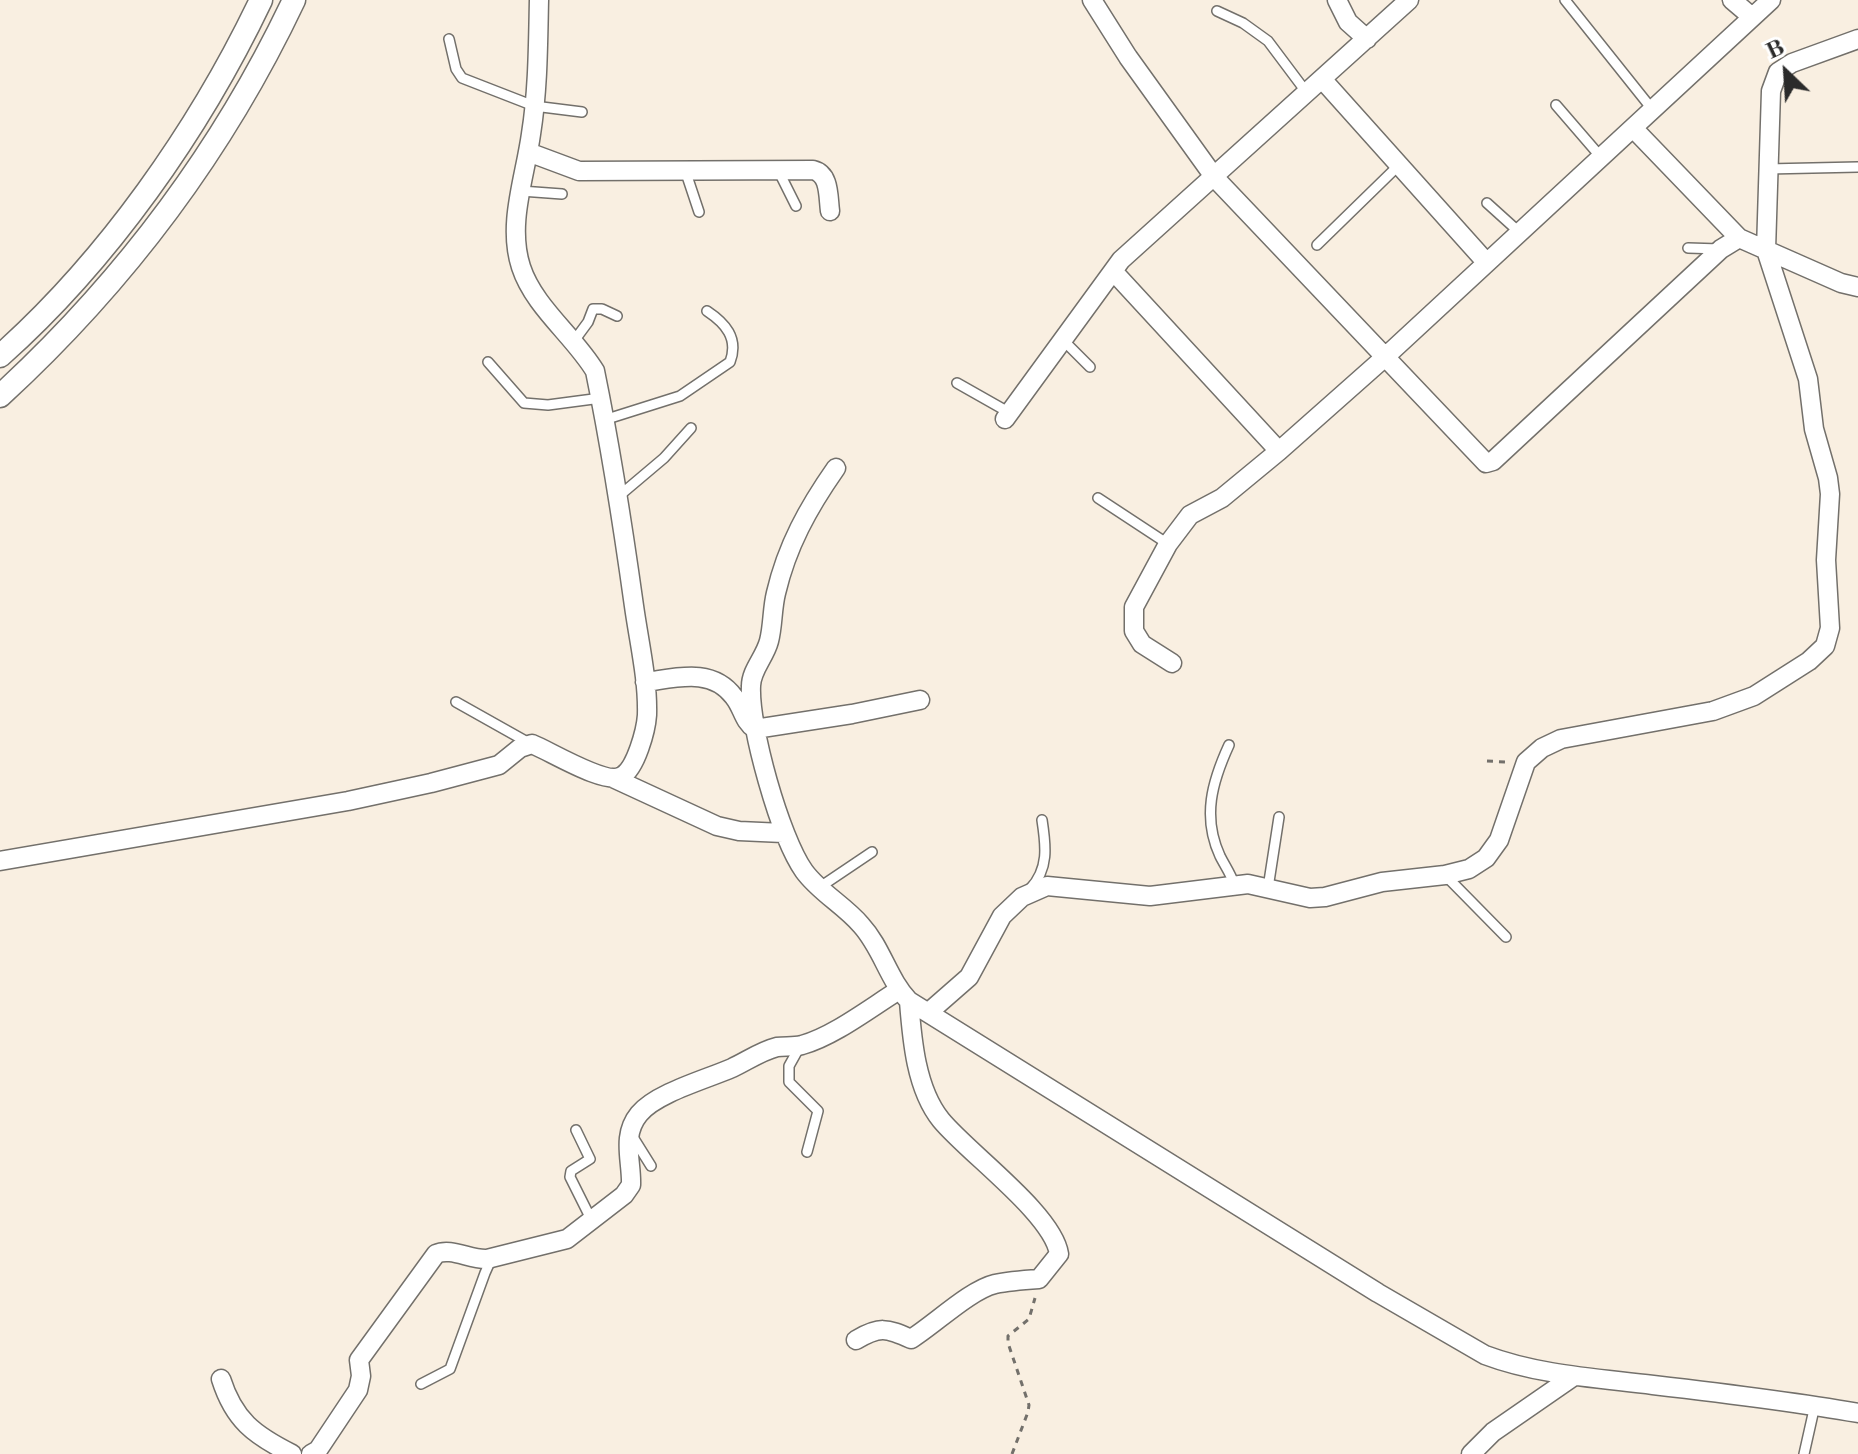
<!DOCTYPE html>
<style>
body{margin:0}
#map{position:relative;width:1858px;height:1454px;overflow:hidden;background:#f9efe1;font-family:"Libre Bodoni",serif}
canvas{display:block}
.north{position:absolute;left:1746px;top:32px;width:80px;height:80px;-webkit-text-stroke:6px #fff;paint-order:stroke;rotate:335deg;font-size:22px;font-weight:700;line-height:32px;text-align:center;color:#2b2b2b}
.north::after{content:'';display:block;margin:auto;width:28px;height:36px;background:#2b2b2b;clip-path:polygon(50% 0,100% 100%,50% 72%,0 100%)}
</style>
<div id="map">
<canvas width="1858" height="1454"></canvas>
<div class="north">B</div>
</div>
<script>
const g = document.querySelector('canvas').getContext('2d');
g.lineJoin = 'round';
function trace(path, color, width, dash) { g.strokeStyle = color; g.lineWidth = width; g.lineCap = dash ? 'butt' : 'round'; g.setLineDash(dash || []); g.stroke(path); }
const path = new Path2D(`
 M1487,761L1506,762
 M1012,1454L1028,1412L1029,1405L1008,1343V1336L1029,1319L1035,1298`);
const service = new Path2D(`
 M1565,0L1652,109
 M1217,11L1243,23L1268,41L1307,93
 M449,39L456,69L462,78L534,106L582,112
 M1556,105L1600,156
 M1767,169L1858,167
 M685,170L699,212
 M778,170L796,206
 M521,191L562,194
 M1487,203L1518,231
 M1317,245L1398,166
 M1688,248L1720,249
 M1062,339L1090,367
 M574,341L588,322L593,309H602L617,316
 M488,362L524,403L548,405L601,398
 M957,383L1010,413
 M604,420L680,396L730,362C739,338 725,323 707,311
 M619,496L664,458L691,428
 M1098,498L1168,544
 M456,702L529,743
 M1229,745C1212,782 1202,817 1220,856C1225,866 1231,874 1234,884
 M1445,875L1506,937
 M820,887L872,852
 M1268,888L1279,817
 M1030,889C1049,869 1046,846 1042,820
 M799,1048L789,1066V1082L818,1111L807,1152
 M576,1130L590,1159L571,1171L570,1177L592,1221
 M631,1134L651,1166
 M421,1384L450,1369L485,1273L489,1264L495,1259
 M1804,1454L1815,1405`);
const minor = new Path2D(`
 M1092,0L1128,57L1215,178L1486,463L1493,461L1721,249L1739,238
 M1337,0L1348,22L1367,39
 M1732,0L1752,17
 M1322,79L1486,262
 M1633,128L1739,238L1841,283L1858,287
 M528,152L579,171L813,170C830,174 828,196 830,211
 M1113,271L1279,451
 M1005,419L1121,260L1409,0
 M836,468C808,508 787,546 776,593C772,609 773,626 769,641C765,657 751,670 751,686C749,727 780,837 804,871C819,892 844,905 861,925C882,948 888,979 909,1001L1378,1293L1485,1355C1538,1375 1597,1378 1653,1385C1722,1393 1790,1401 1858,1413
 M1172,663L1142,644L1134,631V607L1168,544L1190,515L1222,498L1279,451L1384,358L1771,0
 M645,682C676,678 712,667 734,697C743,708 743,721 755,729L852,714L920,700
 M613,778L717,826L739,831L783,833
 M0,861L348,801L431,783L499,765L520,748L532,744C550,751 606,786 622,776C636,768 646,730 647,715C648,679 639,642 634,606C623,527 611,449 595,371C574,336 534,307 521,267C507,224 525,178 531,134C538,90 538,45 539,0
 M929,1012L969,977L1002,916L1022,897L1047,886L1150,896L1248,884L1310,898L1325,897L1382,882L1445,875L1469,869L1486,858L1499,840L1526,762L1542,748L1561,739L1713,711L1754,696L1809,661L1825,646L1830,628L1826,560L1830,494L1828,478L1814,429L1808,379L1766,250L1771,91L1778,72L1792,63L1858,39
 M856,1340C880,1326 886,1328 911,1339C935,1324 970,1290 995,1284C1009,1281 1024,1280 1039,1279L1059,1254C1053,1214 968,1153 941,1120C916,1089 912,1040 909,1001
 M221,1379C234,1420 254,1435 292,1454
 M311,1454L318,1450L358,1390L361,1376L359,1360L436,1254C451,1247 470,1260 487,1259L567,1239L624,1195L631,1185C632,1161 621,1136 639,1114C656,1093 707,1079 732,1068C747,1061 761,1051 777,1047C785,1046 794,1047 802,1045C834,1036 870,1008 899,990
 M1471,1454L1493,1432L1574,1376`);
const tertiary = new Path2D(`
 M0,356C107,261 199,130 261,0
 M0,396C122,284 223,150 294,0`);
trace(service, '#73706b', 12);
trace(minor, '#73706b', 21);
trace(tertiary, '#73706b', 25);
trace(path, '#73706b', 3, [6, 6]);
trace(service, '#fff', 9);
trace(minor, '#fff', 18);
trace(tertiary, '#fff', 22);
</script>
